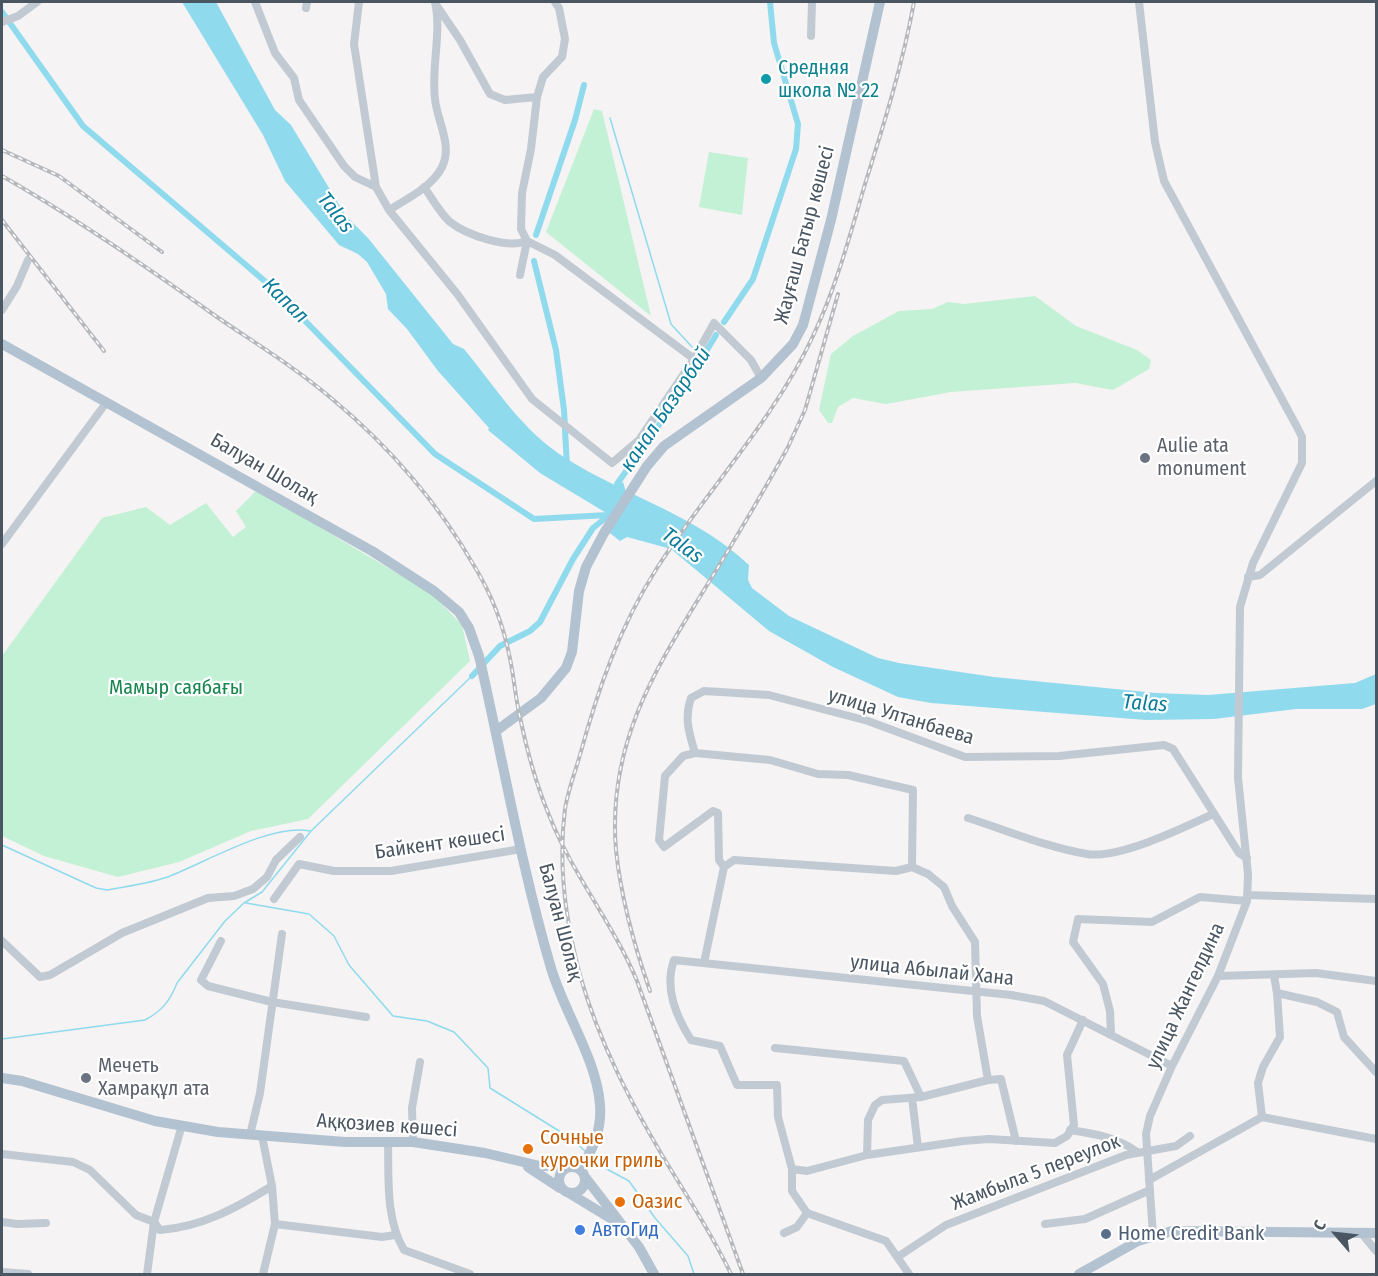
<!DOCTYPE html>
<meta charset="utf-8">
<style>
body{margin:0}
#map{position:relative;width:1378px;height:1276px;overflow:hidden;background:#f5f3f3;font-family:"Fira Sans Condensed",sans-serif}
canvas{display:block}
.frame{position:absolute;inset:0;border:3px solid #4a5661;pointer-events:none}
.north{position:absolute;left:1306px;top:1204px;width:60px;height:60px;-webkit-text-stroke:4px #fff;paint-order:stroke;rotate:298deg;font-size:16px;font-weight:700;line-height:24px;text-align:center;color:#4a5661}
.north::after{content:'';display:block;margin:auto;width:21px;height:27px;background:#4a5661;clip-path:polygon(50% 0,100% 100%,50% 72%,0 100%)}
</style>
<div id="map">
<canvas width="1378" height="1276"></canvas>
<div class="frame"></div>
<div class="north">С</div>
</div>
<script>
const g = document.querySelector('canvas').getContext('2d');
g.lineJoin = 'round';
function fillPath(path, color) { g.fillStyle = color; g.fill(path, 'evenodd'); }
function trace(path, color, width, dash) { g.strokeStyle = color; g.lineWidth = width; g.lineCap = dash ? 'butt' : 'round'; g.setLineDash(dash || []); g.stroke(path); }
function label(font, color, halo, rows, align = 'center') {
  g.font = font + ' "Fira Sans Condensed",sans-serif'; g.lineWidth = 4.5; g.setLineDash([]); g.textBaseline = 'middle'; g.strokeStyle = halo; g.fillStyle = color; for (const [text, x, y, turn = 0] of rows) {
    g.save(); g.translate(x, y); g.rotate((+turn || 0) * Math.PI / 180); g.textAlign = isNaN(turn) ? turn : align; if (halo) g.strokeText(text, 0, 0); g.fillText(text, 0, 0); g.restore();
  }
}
const green = new Path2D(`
 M594,109L602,111L651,316L546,232Z
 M709,152L748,158L742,215L699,207Z
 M1035,296L1076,326L1137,350L1151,360L1149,369L1113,390L1075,383L951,392L886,404L853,398L838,407L832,423H828L819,410L831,354L853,336L899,311L932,309L948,302L964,304Z
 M257,490L432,594L462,625L470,661L308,819L251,831L179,862L118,877L44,856L2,836V656L102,518L146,507L170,525L206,503L233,537L246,527L236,511Z`);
const water = new Path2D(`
 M182,2H216L275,110L291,125L346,216L368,238L453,344L464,349C496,388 523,432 567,459C626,496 698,516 749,565L748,580L752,588L789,616L878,658L899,663L994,677L1156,693L1208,695L1355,683L1376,674V704L1362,709H1296L1214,719L1146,720L931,703L898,697L833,667L769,631L671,549L627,537L620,541L606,530L608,514L540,473L488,430L489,428L438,371L407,329L388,309L386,294L367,262L358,254L339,245L285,181L263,135Z`);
const stream = new Path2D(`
 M610,118L671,324L692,347
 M2,845L96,888L107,890C127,886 150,884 170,876C206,862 272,823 310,831
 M246,903L309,914L334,936L349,965L393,1016L427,1021L454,1032L488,1068L490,1088L572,1139L585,1151
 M2,1039L145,1020C162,1011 170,1001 177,983L225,921L244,903L262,892L311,831L472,676
 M593,1158L603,1167L629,1181L655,1218L688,1256L694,1274`);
const canal = new Path2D(`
 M2,12L83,126L274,289L435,454L534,519L608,515
 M536,235L575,120L584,85
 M534,261L556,350L564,410L567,467
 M724,322L753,279L796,149L798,124L774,43L770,2
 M623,494L621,485L617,484L676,401L716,335
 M472,676L500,646L530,631L540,622L573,559L593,528L608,516`);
const minor = new Path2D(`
 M255,2L275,53L294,78L299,100L344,166L355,177L376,187
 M359,2L354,44L376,187L389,210L458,295L532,399L612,463L639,440L694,359
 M1139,2L1155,142L1164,181L1297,427L1302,437V463L1253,563L1240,607L1238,778L1248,874L1247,901L1218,976L1172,1066L1150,1116L1146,1134L1153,1235
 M437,6L460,40L490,94L505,100L537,97
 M306,8L307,2
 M2,22L18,16L37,2
 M811,36L812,2
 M424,187C432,198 440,213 450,222C467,235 507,249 527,241L555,255L694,359L714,323L751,360L761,378
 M389,210C407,199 433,186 442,167C453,145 437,121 435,99C431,67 442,32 435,2
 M520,275L527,241L521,229L522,193L531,149L537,97L543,77L562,57L565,39L559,8L555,2
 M2,310L17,286L28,260
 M2,544L106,403
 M1248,577L1260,575L1376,481
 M695,753C689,733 684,718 691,698L704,691L769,695L868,721L965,757L1059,756L1164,745L1173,749L1239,853L1247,858
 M968,818C1006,830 1049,848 1087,854C1119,859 1183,828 1213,814
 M724,867L734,860L896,871L912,867L928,874L944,887L952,906L975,942L977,1016L988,1080L1001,1079L1016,1141
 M1247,895L1376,899
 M274,899L299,864L334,871H391L521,849
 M2,941L40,977L50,975L122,933L208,898L234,896L253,889L267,877L276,860L300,837
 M221,941L201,980L208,986L272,1002L366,1017
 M704,963L724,867L719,860L718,813L713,811L664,847L659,840L665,776L683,756L695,753L770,760L818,774L848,775L913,790L912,867
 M1218,976L1316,973L1376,981
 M1274,976L1277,993L1317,1002L1337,1012L1344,1037L1376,1072
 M1111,1035L1110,1011L1103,984L1073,942L1078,919L1152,922L1200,897L1247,901
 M775,1048L904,1061L921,1097
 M912,1098L918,1147
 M1262,1117L1258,1083L1263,1067L1280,1037L1277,993
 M1070,1130C1095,1134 1117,1137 1137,1152
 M250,1135L260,1093L282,934
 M262,1136L272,1186L275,1224L263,1274
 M388,1141C389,1177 385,1218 404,1250L470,1274
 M413,1142L412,1108L420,1062
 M2,1154L73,1162L90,1170L136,1215L154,1222L160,1230C202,1227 236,1208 272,1186
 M867,1155L868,1120L875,1105L882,1100L921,1097L988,1080
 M792,1169L807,1171L867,1155L963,1141L989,1139L1055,1143L1067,1136L1074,1125L1067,1055L1083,1020
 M1149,1180L1262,1117L1376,1139
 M2,1222L17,1224L46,1223
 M275,1224L382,1237L395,1235
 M1045,1224L1085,1219L1150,1190
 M784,1233L797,1227L807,1213
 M1363,1235L1376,1251
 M899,1256L946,1225L1126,1155L1176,1146L1190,1136
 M2,1272L28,1274
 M147,1274L154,1222L182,1125
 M909,1274L886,1241L807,1213L792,1191V1169L778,1117L777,1085H737L720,1046L691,1040C676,1016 664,988 674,960L1011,995L1044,1001L1172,1066`);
const major = new Path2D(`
 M2,344L372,551L434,591L459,612L469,628L479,656C503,760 521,866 551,968C564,1012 597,1060 600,1105C602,1129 594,1149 580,1169
 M496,731L541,698L566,668L572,652L579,591L586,567L604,533L647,466L664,446L761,378L793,344L803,325L831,220L880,2
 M2,1078L22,1081L155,1121L218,1132L345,1142H413L485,1153L540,1166H570
 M559 1180a13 13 0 1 1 26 0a13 13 0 1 1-26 0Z
 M528,1167L560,1188
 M585,1177L639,1247L654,1274
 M569,1193L615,1221
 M1079,1274L1138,1241L1172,1231L1376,1233`);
const rail = new Path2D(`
 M2,150L59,176L162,252
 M2,176C76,218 147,267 217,317C255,343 296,368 331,398C389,446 439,504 476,569C491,594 503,625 509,654C514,675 515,697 520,717C527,751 536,784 549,815C572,874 613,923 637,981L743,1274
 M2,220L104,351
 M650,991C634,945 621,899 616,850C607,743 656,668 709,582C736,538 762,494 787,449L805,410L838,294
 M731,1274C713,1236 690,1201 668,1165C632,1105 599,1043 580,975C566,923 558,863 565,809C568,791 575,772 580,755C598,689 620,626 657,568C707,490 774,420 813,336C836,288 850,235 865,184C884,124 903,63 914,2`);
const markers = [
 [766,79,6,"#0f9aa8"],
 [1145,458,6,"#6b7280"],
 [86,1078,6,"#6b7280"],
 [528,1149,6,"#e8710a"],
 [620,1202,6,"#e8710a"],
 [580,1230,6,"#3f7fe0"],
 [1106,1234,6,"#5c6f8a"]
];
const cultureNames = [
 ["Средняя",778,68],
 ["школа № 22",778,91]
];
const streetNames = [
 ["Жауғаш Батыр көшесі",805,235,-75],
 ["Балуан Шолақ",264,469,30],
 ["улица Ултанбаева",901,717,17],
 ["Байкент көшесі",440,844,-8],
 ["Балуан Шолақ",560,922,75],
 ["улица Абылай Хана",932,971,6],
 ["улица Жангелдина",1186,996,-65],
 ["Аққозиев көшесі",387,1126,4],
 ["Жамбыла 5 переулок",1036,1173,-21]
];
const worshipNames = [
 ["Aulie ata",1157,446],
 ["monument",1157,469],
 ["Мечеть",98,1066],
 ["Хамрақұл ата",98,1089]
];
const parkNames = [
 ["Мамыр саябағы",176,688]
];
const foodNames = [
 ["Сочные",540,1138],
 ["курочки гриль",540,1161],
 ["Оазис",632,1202]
];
const shopNames = [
 ["АвтоГид",592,1230]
];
const serviceNames = [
 ["Home Credit Bank",1118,1234]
];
const waterNames = [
 ["Talas",335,213,52],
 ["Капал",285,301,44],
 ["канал Базарбай",666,410,-56],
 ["Talas",682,546,36],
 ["Talas",1145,704,4]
];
fillPath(green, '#c3f1d5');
fillPath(water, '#90daee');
trace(stream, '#90daee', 1.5);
trace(canal, '#90daee', 6);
trace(minor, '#c1cad2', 8);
trace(major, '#b3c2d1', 10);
trace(rail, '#b5b8bd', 4);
trace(rail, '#fff', 1.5, [4.5]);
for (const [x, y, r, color] of markers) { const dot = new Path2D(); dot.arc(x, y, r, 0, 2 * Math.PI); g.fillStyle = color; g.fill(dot); trace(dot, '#fff', 2); }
label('20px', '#0d838f', '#fff', cultureNames, 'left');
label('20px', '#4a5661', '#fff', streetNames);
label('20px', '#5b616d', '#fff', worshipNames, 'left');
label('20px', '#17864f', '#fff', parkNames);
label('20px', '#c56008', '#fff', foodNames, 'left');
label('20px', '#366cbe', '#fff', shopNames, 'left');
label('20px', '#4e5e75', '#fff', serviceNames, 'left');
label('italic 21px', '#0c7c9b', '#fff', waterNames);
</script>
